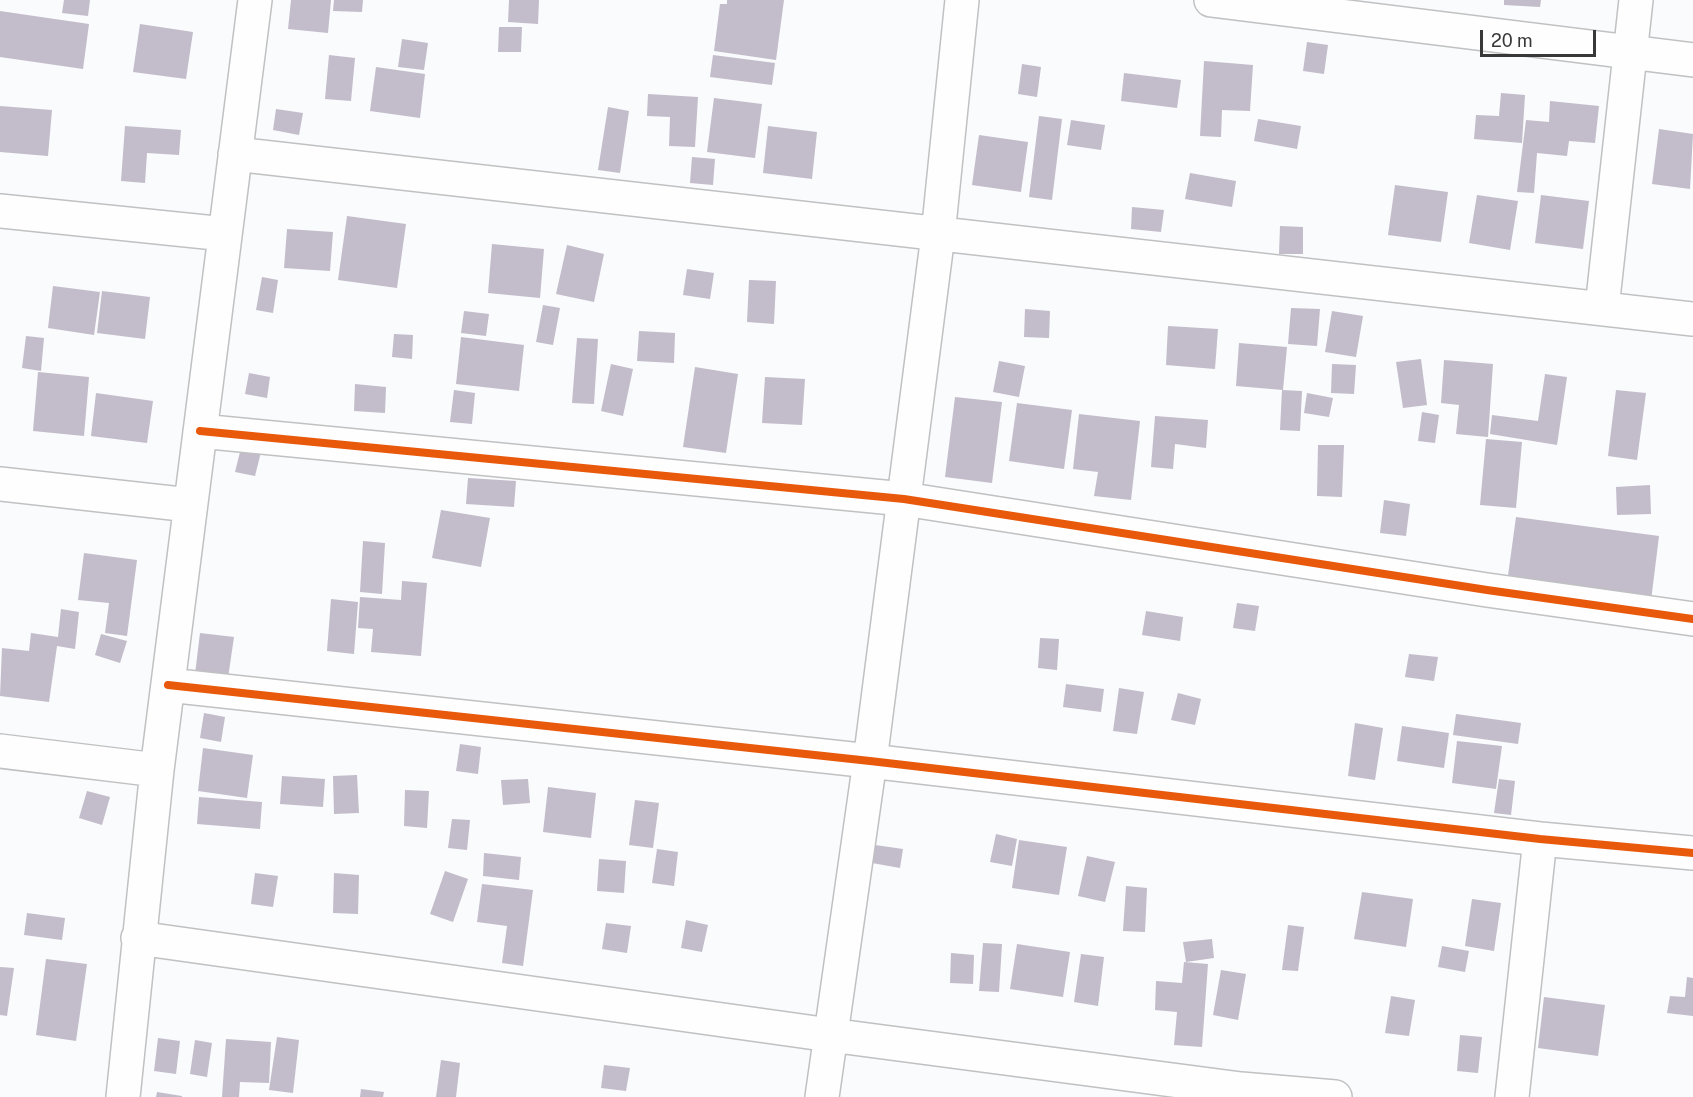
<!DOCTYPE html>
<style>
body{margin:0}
#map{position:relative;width:1693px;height:1097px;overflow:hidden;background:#fafbfc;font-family:"Public Sans",sans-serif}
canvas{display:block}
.scale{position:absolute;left:1480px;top:30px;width:116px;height:27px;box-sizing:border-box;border:3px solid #383839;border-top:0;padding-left:8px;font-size:18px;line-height:21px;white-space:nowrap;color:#383839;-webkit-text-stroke:4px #fff;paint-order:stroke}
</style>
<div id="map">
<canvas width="1693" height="1097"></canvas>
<div class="scale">20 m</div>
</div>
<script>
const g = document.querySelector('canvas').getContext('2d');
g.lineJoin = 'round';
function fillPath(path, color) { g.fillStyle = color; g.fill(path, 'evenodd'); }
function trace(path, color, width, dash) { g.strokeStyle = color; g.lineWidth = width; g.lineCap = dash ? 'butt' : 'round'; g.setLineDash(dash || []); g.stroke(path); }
const building = new Path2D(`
 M64,0H90L88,16L62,13Z
 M291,0H331L328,33L288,29Z
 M334,0H363L362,12L333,11Z
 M509,0H539L538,24L508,22Z
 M727,0H784L776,60L714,51L720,4H727Z
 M1504,0H1541L1540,7L1504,5Z
 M0,11L89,24L83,69L0,57Z
 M140,24L193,32L186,79L133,72Z
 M499,27H522L521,52H498Z
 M402,39L428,43L424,70L398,67Z
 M1307,42L1328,45L1324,74L1303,71Z
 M329,55L355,58L351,101L325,99Z
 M713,55L775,63L772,85L710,77Z
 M1204,61L1253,65L1250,111L1222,110L1221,137L1200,136Z
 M1022,64L1041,67L1037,97L1018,94Z
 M376,67L425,74L420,118L370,111Z
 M1124,73L1181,80L1177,108L1121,101Z
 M1501,93L1525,95L1522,143L1474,139L1476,115L1499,116Z
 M648,94L698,97L695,147L669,146L670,117L647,116Z
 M714,98L762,104L755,158L707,152Z
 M1550,101L1599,106L1595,143L1569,141L1567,156L1537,153L1534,193L1517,192L1526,120L1549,122Z
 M0,106L52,110L48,156L0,152Z
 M608,107L629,111L620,173L598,170Z
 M276,109L303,113L299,135L273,130Z
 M1039,116L1062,119L1052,200L1029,197Z
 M1258,119L1301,126L1297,149L1254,141Z
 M1071,120L1105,125L1101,150L1067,145Z
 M125,126L181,130L179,155L147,153L145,183L121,181Z
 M768,126L817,132L812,179L763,173Z
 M1659,129L1693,134L1690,189L1652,184Z
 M979,135L1028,142L1021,192L972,185Z
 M692,157L715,159L713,185L690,183Z
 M1190,173L1236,181L1232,207L1185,199Z
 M1395,185L1448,192L1441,242L1388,235Z
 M1477,195L1518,201L1510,250L1469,243Z
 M1541,195L1589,201L1583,249L1535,243Z
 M1132,207L1164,210L1161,232L1131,229Z
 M347,216L406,224L397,288L338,280Z
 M1280,226L1303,227V254H1279Z
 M287,229L333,232L330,271L284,268Z
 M492,244L544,249L540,298L488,293Z
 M567,245L604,254L594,302L556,294Z
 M687,269L714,273L710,299L683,295Z
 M262,277L278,280L273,313L256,310Z
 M749,280L776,281L774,324L747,322Z
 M53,286L100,292L94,335L48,328Z
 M102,291L150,297L145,339L97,333Z
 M543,305L560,308L553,345L536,342Z
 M1291,308L1320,309L1317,346L1288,344Z
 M1025,309L1050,311L1049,338L1024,337Z
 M464,311L489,314L486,336L461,333Z
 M1332,311L1363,316L1356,357L1325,352Z
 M1168,326L1218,329L1215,369L1166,365Z
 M639,331L675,333L674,363L637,361Z
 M394,334L413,335L412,359L392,357Z
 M26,336L44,338L41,371L22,368Z
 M461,337L524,345L519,391L456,384Z
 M577,338L598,339L594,404L572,403Z
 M1239,343L1287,347L1283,390L1236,386Z
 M1421,359L1427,405L1403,408L1396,362Z
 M1444,360L1493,364L1488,437L1456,434L1459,405L1441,403Z
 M999,361L1025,366L1019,397L993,392Z
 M611,364L633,369L623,416L601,411Z
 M1332,364L1356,365L1354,394L1331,393Z
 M695,367L738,374L726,453L683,447Z
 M38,372L89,377L84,436L33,431Z
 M249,373L270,377L267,398L245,394Z
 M1545,374L1567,377L1557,445L1490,434L1492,415L1538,421Z
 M765,377L805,379L802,425L762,423Z
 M355,384L386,387L385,413L354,411Z
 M454,390L475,393L472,424L450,422Z
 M1282,390L1302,391L1300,431L1280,430Z
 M1616,390L1646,393L1637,460L1608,456Z
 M96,393L153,401L147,443L91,436Z
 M1307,393L1333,398L1329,417L1304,413Z
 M955,397L1002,402L992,483L945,477Z
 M1017,403L1072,410L1064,469L1009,461Z
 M1422,412L1439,415L1435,443L1418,441Z
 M1079,414L1140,421L1131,500L1094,496L1098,472L1073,469Z
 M1155,416L1208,420L1206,448L1175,444L1173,469L1151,467Z
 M1486,439L1522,442L1516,508L1480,505Z
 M1318,445H1344L1342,497L1317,496Z
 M241,448L261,452L255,476L235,472Z
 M468,478L516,481L514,507L466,504Z
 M1650,485L1651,514L1617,515L1616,487Z
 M1384,500L1410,504L1406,536L1380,533Z
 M441,510L490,518L481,567L432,558Z
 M1516,517L1659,536L1650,609L1506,590Z
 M363,541L385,543L382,594L360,592Z
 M84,553L137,560L127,636L105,633L109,603L78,600Z
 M402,581L427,583L421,656L371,652L373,629L358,628L360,597L401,600Z
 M331,599L358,602L354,654L327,651Z
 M1237,603L1259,606L1255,631L1233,628Z
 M61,609L79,612L75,649L57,646L49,702L0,696L2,648L29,651L31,633L58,637Z
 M1146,611L1183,617L1180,641L1142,635Z
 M200,633L234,637L228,678L195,674Z
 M101,634L127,641L120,663L95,655Z
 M1040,638L1059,639L1057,670L1038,668Z
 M1409,654L1438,657L1434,681L1405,677Z
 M1066,684L1104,689L1101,712L1063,707Z
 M1119,688L1144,692L1137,734L1113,731Z
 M1178,693L1201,699L1195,725L1171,720Z
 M204,713L225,717L221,742L200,738Z
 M1456,714L1521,723L1518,744L1453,735Z
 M1355,723L1383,728L1375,780L1348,776Z
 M1402,726L1449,733L1444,768L1397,761Z
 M1457,741L1502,746L1496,789L1452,783Z
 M460,744L481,747L478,774L456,771Z
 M203,748L253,755L247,798L198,791Z
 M357,775L359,813L334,814L333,776Z
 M282,776L325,779L323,807L280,804Z
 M528,779L530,803L503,805L501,780Z
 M1499,779L1515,781L1511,815L1494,813Z
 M548,787L596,793L591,838L543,832Z
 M405,790L429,791L427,828L404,826Z
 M87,791L110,797L102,825L79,818Z
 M199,797L262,802L260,829L197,824Z
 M635,800L659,803L653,848L629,845Z
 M452,819L470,820L467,850L448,848Z
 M996,834L1017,839L1012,866L990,862Z
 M1019,840L1067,847L1059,895L1012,888Z
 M875,845L903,849L900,868L872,863Z
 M657,849L678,852L674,886L652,883Z
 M484,853L521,857L519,880L483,876Z
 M1087,856L1115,862L1105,902L1078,896Z
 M599,859L626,861L624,893L597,891Z
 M445,871L468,879L453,922L430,914Z
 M255,873L278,876L273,907L251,904Z
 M334,873L359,875L358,914L333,913Z
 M482,884L533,890L523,966L502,963L507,926L477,922Z
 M1126,886L1147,888L1145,932L1123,931Z
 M1362,892L1413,899L1406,947L1354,939Z
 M1472,899L1501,903L1494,951L1465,946Z
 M27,913L65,918L62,940L24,935Z
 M686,920L708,925L702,952L681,948Z
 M606,923L631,926L627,953L602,949Z
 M1288,925L1304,927L1298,971L1282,970Z
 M1212,939L1214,958L1186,962L1183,942Z
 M983,943L1002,944L999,992L979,991Z
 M1017,944L1070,952L1063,997L1010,989Z
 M1442,946L1469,951L1465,972L1438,967Z
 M951,953L974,955L973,984L950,983Z
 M1081,954L1104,957L1098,1006L1074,1002Z
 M46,959L87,964L76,1041L36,1035Z
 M1184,962L1208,964L1202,1047L1174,1045L1177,1012L1155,1010L1156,981L1182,983Z
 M0,967L14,968L7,1016L0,1015Z
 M1221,970L1246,974L1238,1020L1213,1015Z
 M1687,977L1693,978V1016L1667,1013L1670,996L1685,997Z
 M1391,996L1415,1000L1409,1036L1385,1033Z
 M1544,997L1605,1005L1598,1056L1538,1048Z
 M1460,1035L1482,1037L1478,1073L1457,1071Z
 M277,1037L299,1040L293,1093L269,1090Z
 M158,1038L180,1041L176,1074L154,1071Z
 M226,1039L271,1042L269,1083L240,1082L239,1097H222Z
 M195,1040L212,1043L207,1077L190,1074Z
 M441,1060L460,1063L456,1097H436Z
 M604,1065L630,1068L626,1091L601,1088Z
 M361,1089L384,1092L383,1097H360Z
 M157,1092L182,1096V1097H156Z`);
const street = new Path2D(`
 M1211,0L1693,60
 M235,154L1693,319
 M0,211L225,234
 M1602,308L1636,0
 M200,431L904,499L1487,590L1693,619
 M0,484L190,505
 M168,685L870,761L1540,839L1693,853
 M0,751L157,770
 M138,938L830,1035L1241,1089L1335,1097
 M123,1097L157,770L255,0
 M822,1097L870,761L938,235L962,0
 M1512,1097L1540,839`);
const cycleway = new Path2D(`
 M200,431L904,499L1487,590L1693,619
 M168,685L870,761L1540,839L1693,853`);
fillPath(building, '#c3bccb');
trace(street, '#c0c1c2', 36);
trace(street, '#fefeff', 33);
trace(cycleway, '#e8590c', 8);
</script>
